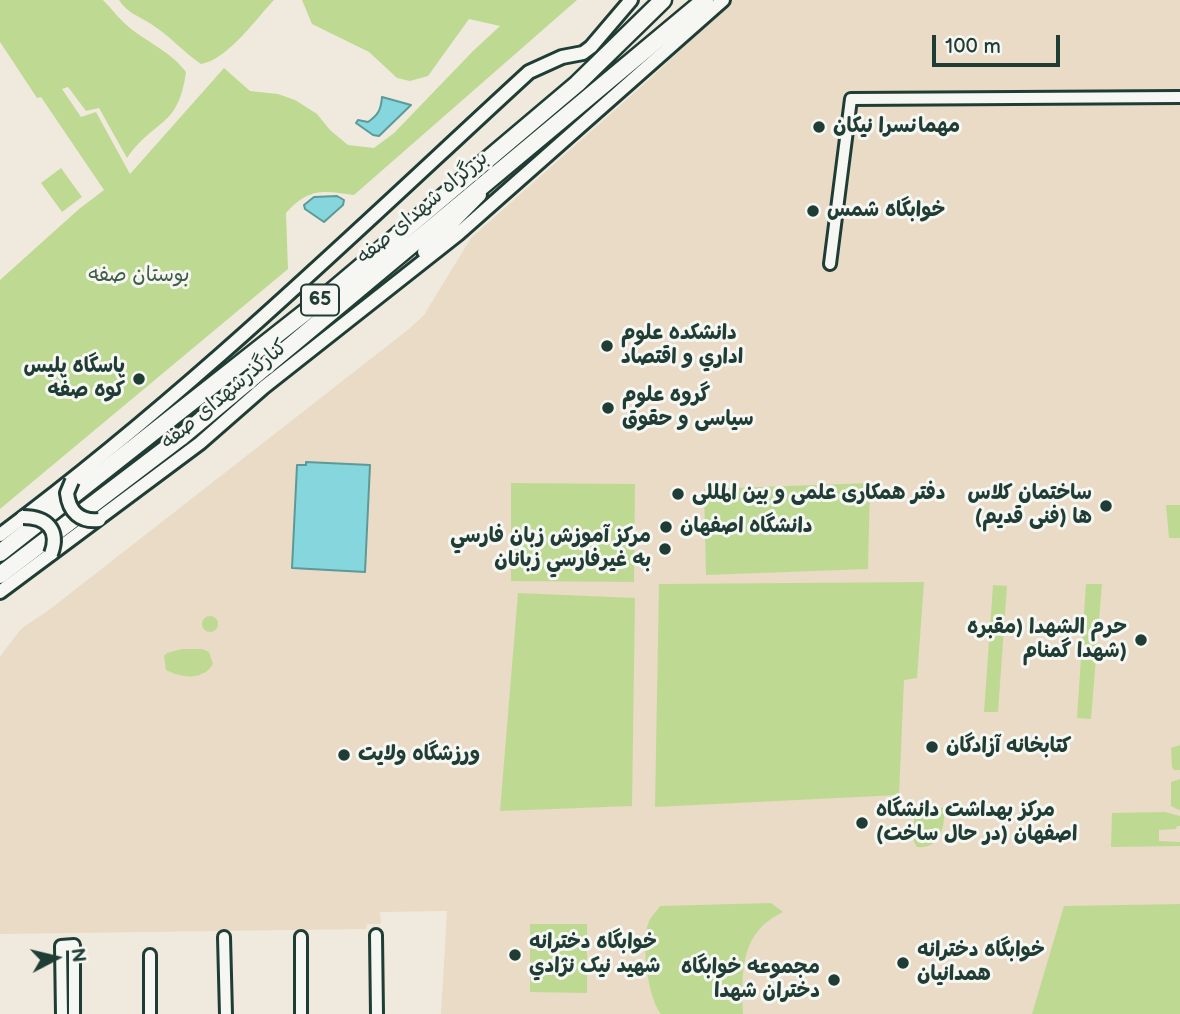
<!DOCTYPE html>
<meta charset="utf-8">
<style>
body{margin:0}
#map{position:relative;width:1180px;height:1014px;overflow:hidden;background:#f0eade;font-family:"Balsamiq Sans",sans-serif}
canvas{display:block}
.north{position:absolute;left:21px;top:923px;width:70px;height:70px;-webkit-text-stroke:5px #f6f6f2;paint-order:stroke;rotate:83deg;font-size:19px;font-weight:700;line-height:28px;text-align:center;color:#1f3d34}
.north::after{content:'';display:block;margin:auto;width:24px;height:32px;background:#1f3d34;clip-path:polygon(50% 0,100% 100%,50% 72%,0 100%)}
.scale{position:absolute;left:932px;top:35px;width:128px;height:32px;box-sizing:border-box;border:4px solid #1f3d34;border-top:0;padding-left:9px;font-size:21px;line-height:24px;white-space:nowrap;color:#1f3d34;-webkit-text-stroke:5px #f6f6f2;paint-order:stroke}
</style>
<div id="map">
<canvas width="1180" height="1014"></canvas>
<div class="north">N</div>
<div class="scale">100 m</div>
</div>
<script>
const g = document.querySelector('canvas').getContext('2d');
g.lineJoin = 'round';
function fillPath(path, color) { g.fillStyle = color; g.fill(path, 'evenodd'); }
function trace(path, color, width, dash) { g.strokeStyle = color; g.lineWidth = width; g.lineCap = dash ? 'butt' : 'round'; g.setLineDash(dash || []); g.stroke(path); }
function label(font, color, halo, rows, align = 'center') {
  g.font = font + ' "Balsamiq Sans","Playpen Sans Arabic",sans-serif'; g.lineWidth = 6; g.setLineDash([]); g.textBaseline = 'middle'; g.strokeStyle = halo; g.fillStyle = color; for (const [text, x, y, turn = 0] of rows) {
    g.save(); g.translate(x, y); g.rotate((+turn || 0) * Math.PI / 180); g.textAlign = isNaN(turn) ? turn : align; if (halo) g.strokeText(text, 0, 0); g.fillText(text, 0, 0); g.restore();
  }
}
const built = new Path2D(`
 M733,0H1180V1014H441L447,911L380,912L381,924H367L366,929L0,934V657L8,646L22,628L49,610L409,329L424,315L471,238L652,77Z`);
const green = new Path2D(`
 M0,0H103C112,9 120,20 130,28C149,43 171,52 186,72C178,129 155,118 127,158L99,108L86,111L68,87L62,89L81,117L96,112L130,174L224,68L250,91L278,94L295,100L317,114L330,130L348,145L374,148L394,133L473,51L500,26L469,19L428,76L410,81L397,78L369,52L312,24L302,0H577L354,195C323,190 308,188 286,213L288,269L0,509V280L79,209L104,190L41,97L37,98L0,42Z
 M119,0H274C256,19 227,60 201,64C183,52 169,35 151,24C139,16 127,13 119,0Z
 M61,168L82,197L62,212L41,183Z
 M511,483L635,484L634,582L511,581Z
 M870,483L868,569L706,575L704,489Z
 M1166,505H1180V538H1169Z
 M924,582L917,678L904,680L899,795L655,807L659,584Z
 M1086,584H1102L1091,719L1077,718Z
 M993,585L1007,586L998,712H984Z
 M518,593L635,598L632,806L500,811Z
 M202 624a8 8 0 1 1 16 0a8 8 0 1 1-16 0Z
 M182,649H202L209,652L213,664C203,681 181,678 166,670L164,656L167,653Z
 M1180,745V770H1174L1172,767L1171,748Z
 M1180,779V809L1179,810L1171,806V782Z
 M914,806L944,808C945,827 941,849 917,847L914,842Z
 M1165,812L1180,816V826H1177L1176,829L1159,830V841L1180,842V846L1111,847L1112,813Z
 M771,903L783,912C739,933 742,972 743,1014H661C648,999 641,943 648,924C650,917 657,911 660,906Z
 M1180,904V1014H1032L1064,906Z
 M530,924H587V993L530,992Z`);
const water = new Path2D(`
 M382,97L411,105L379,136L373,135L356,123L358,120L368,122C378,115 381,110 382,97Z
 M337,196L344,200L343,205L324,222L305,209L304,205L314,197Z
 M306,462L370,465L365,572L292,568L297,465H306Z`);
const minor = new Path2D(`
 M830,264L851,99L1180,97
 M376,935L377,1014
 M224,937L226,1014
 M301,937V1014
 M150,955V1014
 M62,1014L61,946L74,945V1014`);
const major = new Path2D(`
 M424,252L480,195
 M0,535C188,395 356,231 529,72L562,57L583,53L591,47L631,0
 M0,592L200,443L264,387L458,234L723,0`);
const highway = new Path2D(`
 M0,553L331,292L577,84L663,0
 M0,575L180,438L705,0`);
const majorBridge = new Path2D(`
 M72,481L67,493C69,512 80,522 99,520
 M23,517C47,517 60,530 51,554`);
const markers = [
 [819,127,7,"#1f3d34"],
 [813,211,7,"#1f3d34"],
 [607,346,7,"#1f3d34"],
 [139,379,7,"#1f3d34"],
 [608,408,7,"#1f3d34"],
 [678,494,7,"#1f3d34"],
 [1106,506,7,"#1f3d34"],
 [666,527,7,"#1f3d34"],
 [665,549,7,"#1f3d34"],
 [1141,640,7,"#1f3d34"],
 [932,747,7,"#1f3d34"],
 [344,755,7,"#1f3d34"],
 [862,823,7,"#1f3d34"],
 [515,955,7,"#1f3d34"],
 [903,963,7,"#1f3d34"],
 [834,980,7,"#1f3d34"]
];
const shields = [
 [320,300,38]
];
const shieldNames = [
 ["65",320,300]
];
const poiNames = [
 ["مهمانسرا نیکان",833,127],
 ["خوابگاه شمس",827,211],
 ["دانشکده علوم",621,334],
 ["اداري و اقتصاد",621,358],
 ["پاسگاه پلیس",125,367,"right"],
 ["کوه صفه",125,391,"right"],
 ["گروه علوم",622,396],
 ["سیاسی و حقوق",622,420],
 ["دفتر همکاری علمی و بین المللی",692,494],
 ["ساختمان کلاس",1092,494,"right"],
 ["ها (فنی قدیم)",1092,518,"right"],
 ["دانشگاه اصفهان",680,527],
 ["مرکز آموزش زبان فارسي",651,537,"right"],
 ["به غيرفارسي زبانان",651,561,"right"],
 ["حرم الشهدا (مقبره",1127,628,"right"],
 ["شهدا گمنام)",1127,652,"right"],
 ["کتابخانه آزادگان",946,747],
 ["ورزشگاه ولایت",358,755],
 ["مرکز بهداشت دانشگاه",876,811],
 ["اصفهان (در حال ساخت)",876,835],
 ["خوابگاه دخترانه",529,943],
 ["شهيد نيک نژادي",529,967],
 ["خوابگاه دخترانه",917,951],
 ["همدانیان",917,975],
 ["مجموعه خوابگاه",820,968,"right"],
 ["دختران شهدا",820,992,"right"]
];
const streetNames = [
 ["بزرگراه شهدای صفه",423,208,-40],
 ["کنارگذرشهدای صفه",225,395,-40]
];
const parkNames = [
 ["بوستان صفه",139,276]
];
fillPath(built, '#e9dbc5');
fillPath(green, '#beda92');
fillPath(water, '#86d7dd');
trace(water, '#5d9999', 2);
trace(minor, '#1f3d34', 16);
trace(major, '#1f3d34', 18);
trace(highway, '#1f3d34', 21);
trace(minor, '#f6f6f2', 10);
trace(major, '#f6f6f2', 12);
trace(highway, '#f6f6f2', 16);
trace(majorBridge, '#1f3d34', 18, []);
trace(majorBridge, '#f6f6f2', 12);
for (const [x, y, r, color] of markers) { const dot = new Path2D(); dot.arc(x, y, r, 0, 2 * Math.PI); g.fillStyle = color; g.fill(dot); trace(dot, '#f6f6f2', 2.5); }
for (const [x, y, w] of shields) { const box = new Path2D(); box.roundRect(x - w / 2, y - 15.5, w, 31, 5); g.fillStyle = '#f6f6f2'; g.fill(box); trace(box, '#1f3d34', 2); }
label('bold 19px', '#1f3d34', null, shieldNames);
label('bold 21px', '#1f3d34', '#f6f6f2', poiNames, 'left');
label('21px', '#1f3d34', '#f6f6f2', streetNames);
label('21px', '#3f5c47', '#f6f6f2', parkNames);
</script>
